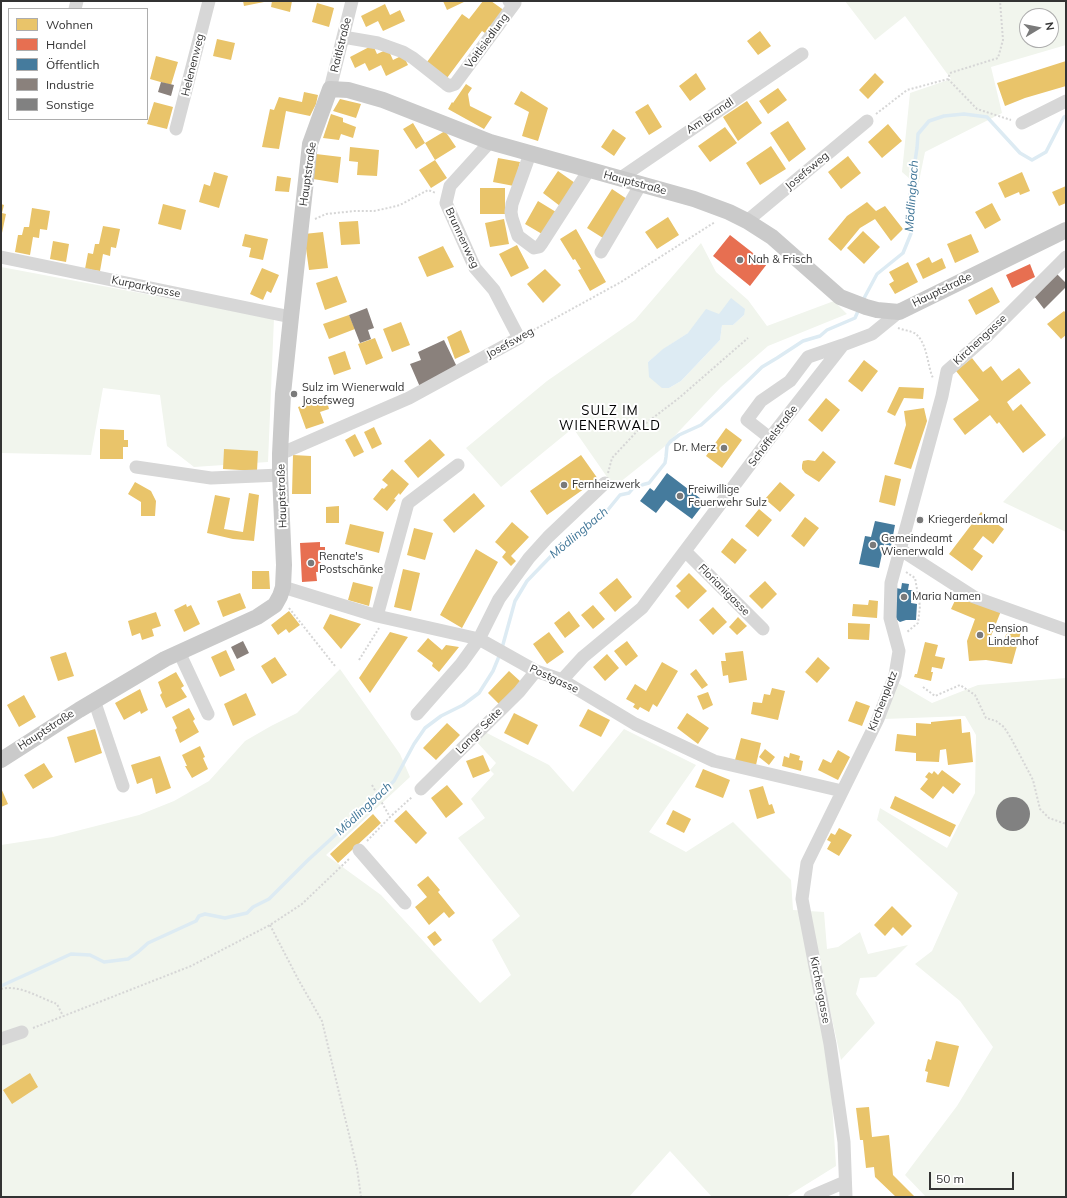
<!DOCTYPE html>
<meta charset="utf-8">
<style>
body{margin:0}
#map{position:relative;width:1067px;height:1198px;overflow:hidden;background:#fff;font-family:Mulish,sans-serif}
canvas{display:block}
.frame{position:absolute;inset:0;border:2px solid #333;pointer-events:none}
.legend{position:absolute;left:8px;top:8px;width:140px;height:112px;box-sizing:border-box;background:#fff;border:1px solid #adadad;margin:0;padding:5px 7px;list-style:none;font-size:12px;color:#333}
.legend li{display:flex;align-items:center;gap:8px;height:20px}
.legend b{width:20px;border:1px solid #adadad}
.north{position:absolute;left:1019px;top:8px;width:40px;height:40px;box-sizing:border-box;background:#fff;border:1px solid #adadad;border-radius:50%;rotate:80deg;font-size:11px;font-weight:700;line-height:16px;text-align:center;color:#333}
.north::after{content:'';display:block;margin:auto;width:14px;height:18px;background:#7a7a7a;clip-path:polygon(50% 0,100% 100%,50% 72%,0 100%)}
.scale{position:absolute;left:929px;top:1172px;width:85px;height:18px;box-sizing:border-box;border:2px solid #333;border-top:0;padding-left:5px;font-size:12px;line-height:14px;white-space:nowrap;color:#333;-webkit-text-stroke:3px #fff;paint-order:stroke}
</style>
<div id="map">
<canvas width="1067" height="1198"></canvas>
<div class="frame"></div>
<ul class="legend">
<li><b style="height:11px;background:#e9c46a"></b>Wohnen</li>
<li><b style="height:11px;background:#e76f51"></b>Handel</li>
<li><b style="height:11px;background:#457b9d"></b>Öffentlich</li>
<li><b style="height:11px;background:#8a817c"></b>Industrie</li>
<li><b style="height:11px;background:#818181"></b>Sonstige</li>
</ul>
<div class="north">N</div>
<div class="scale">50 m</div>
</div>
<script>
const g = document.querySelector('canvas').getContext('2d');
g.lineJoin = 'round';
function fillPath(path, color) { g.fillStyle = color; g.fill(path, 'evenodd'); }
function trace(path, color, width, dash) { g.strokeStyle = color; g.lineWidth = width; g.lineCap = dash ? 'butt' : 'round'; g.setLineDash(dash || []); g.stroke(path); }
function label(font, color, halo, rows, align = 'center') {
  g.font = font + ' Mulish,sans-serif'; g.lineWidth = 4; g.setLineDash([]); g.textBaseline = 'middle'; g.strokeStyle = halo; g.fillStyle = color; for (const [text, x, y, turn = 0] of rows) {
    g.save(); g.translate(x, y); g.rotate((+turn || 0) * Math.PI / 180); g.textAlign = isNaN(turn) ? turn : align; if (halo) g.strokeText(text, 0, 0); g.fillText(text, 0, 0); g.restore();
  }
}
const green = new Path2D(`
 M845,1H1066V45L991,67L1002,113L925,152L918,186L902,172L910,93L951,79L905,16L875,40ZM1027,16H1051V40H1027Z
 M701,243L716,272L748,300L767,326L834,301L847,314L768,346L721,387L664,447L614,487L573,428L501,487L466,448L547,381L635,320ZM719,315H744L733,325H722L720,340L681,381L669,388L648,362C670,343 694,329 719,315Z
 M1,267L274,318L268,462L194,467L167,446L160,395L103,388L91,455L1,453Z
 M1066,435V532L1003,502Z
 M340,669L400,754L410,777L326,855L381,895L480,1003L511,975L492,940L520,916L458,838L485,818L471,799L494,774L490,770L496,763L475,740L485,732L549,765L573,792L624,729L696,765L649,832L686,852L733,822L791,880L793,910L824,912L827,949L838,947L860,932L868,954L908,945L876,977L860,978L856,994L875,1023L841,1060L827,996L830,1072L836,1166L786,1197H712L670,1151L629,1197H1V845L53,837L139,815L174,801L209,781L245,741L271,726L297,713Z
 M1066,678V1197H926L905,1175L957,1106L993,1047L960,1001L915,964L932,951L958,893L877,820L880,808L947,848L975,793L976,735L965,716L884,719L898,683L932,703L978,685Z`);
const water = new Path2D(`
 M731,298L745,309L744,315L733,325H722L720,340L681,381L669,388H662L649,377L648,362L663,349L688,333L706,309L719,314Z`);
const homes = new Path2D(`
 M243,1H263L264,2L244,6Z
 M272,1H292L290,12L271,7Z
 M443,1H466L447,10Z
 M483,1H491L505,11L488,35L482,31L447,78L427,62L462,14L469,19Z
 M317,3L334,8L329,27L312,22Z
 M385,4L390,15L400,10L405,21L383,31L378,21L366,27L361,16Z
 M760,31L771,46L758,55L747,41Z
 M217,39L235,43L231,60L213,56Z
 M373,45L377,54L388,49L393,60L403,55L408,65L386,76L381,65L369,71L365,63L355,68L350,57Z
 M156,56L178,62L171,85L150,79Z
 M1066,61V86L1025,98L1005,106L997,83Z
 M696,73L706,89L690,101L679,86Z
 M875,73L884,82L868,99L859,90Z
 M466,84L472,88L468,94L470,106L492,117L484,129L448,109L452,102L453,103Z
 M778,88L787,100L768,114L759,101Z
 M521,91L548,108L538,141L522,136L529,112L514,104Z
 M304,92L318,95L316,104L310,116L286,111L279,149L262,147L270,109L274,110L279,97L302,102Z
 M340,99L361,104L356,118L333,111Z
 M747,101L762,123L738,141L723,117Z
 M154,102L173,107L167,129L147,124Z
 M648,104L662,127L649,135L635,112Z
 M331,114L343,118V122L356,127L353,138L341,134L339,140L323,138Z
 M788,121L806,149L789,162L770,133Z
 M413,123L425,143L416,149L403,129Z
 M888,124L902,141L882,158L868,142Z
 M725,127L737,143L710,162L698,146Z
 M613,129L626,138L614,156L601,147Z
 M445,131L456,147L435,160L425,143Z
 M771,146L786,169L760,185L746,163Z
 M350,147L379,150L377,176L357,175L358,162L349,161Z
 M316,154L341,157L338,183L313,179Z
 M848,156L861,173L841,189L828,172Z
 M498,158L520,162L514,186L493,182Z
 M435,160L447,178L431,188L419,170Z
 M558,171L575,183L560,206L543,193Z
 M214,172L228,176L219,208L199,202L204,184L210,186Z
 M1022,172L1030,191L1020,195L1019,192L1005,198L998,183Z
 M277,176L291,178L289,192L275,191Z
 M1066,186V203L1059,206L1052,192Z
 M480,188H505V214H480Z
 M612,189L627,199L603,238L587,228Z
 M538,201L556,212L542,234L525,224Z
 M867,202L876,211L885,206L903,229L891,241L875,219L860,228L841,251L828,239L847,216Z
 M992,203L1001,220L985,229L975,212Z
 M1,204L4,205L2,213L6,214L2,233Z
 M163,204L186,210L181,230L158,224Z
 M32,208L50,211L47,230L40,229L39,238L33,237L30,255L15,252L18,235H22L24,227H29Z
 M668,217L679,235L657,249L645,232Z
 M504,219L509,244L490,247L485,223Z
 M358,221L360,244L341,245L339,222Z
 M103,226L120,229L116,248L111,247L110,256L103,254L100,271L85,269L88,253L93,254L95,244H99Z
 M576,229L606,282L590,291L578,270L581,269L575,259L573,260L560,239Z
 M863,231L880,247L864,264L847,248Z
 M323,232L328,268L309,270L304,234Z
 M245,234L268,239L263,260L249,257L251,248L242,246Z
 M971,234L979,252L955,263L947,244Z
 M53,241L69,244L66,262L50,259Z
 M517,245L529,268L511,277L499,254Z
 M443,246L454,267L427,277L418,257Z
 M929,257L932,263L942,258L946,268L923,279L916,264Z
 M908,262L918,282L895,294L889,284L894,281L889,272Z
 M262,268L279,275L271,293L267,291L263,300L250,294Z
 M545,269L561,285L543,303L527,284Z
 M337,276L347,302L325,310L316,283Z
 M992,287L1000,302L976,315L968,300Z
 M1064,311L1066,313V335L1061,339L1047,324Z
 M349,315L355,329L329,339L323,324Z
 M401,322L410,345L392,352L383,329Z
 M461,330L470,352L455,359L447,337Z
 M375,338L383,358L366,365L358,344Z
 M345,351L351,369L334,375L328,357Z
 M972,358L983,372L991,366L1002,381L1019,368L1031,383L1007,402L1013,411L1021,404L1046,435L1023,453L999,422L997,424L990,415L965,435L953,419L979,400L956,371Z
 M864,360L878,371L862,392L848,381Z
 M899,387L924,388L923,399L904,398L895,416L887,412Z
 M326,398L329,409L320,412L324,423L306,429L298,407Z
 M826,398L840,410L822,432L808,420Z
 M924,408L927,421L911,469L894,464L906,425L904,411Z
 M374,427L382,444L372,449L364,432Z
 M726,428L742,440L722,468L706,456Z
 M100,429L124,430V440H128V447H123V459H100Z
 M355,434L364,452L354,457L345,440Z
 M430,439L445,455L418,478L404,461Z
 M224,449L258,451L257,471L223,469Z
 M823,451L836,462L819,482L805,473L802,469V465L803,461L808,460L815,461Z
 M293,455L311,456V494H292Z
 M581,455L598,479L547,515L530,491Z
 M392,469L409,484L400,495L399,493L394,499L396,500L387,511L373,499L382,488L384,489L388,485L382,480Z
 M885,475L901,479L895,506L879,502Z
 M135,482L151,491L156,501L155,516H141V502L128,494Z
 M780,482L795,495L780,512L765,499Z
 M249,493L259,495L254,541L233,539L207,533L215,495L230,498L224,529L243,532Z
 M474,493L485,506L454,533L443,520Z
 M339,506V523H326V507Z
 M759,509L772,520L758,537L745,526Z
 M981,512L1004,529L993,544L983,536L973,549L983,556L972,571L949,554Z
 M805,517L819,528L804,547L791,536Z
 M512,522L529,537L511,556L516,561L511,566L502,557L506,552L495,542Z
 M350,524L384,532L379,553L345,544Z
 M414,528L433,533L425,560L407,555Z
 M732,538L747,550L735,564L721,552Z
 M476,549L498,562L462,628L440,615Z
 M403,569L420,573L411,611L394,607Z
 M252,571H269L270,589H252Z
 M689,573L707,591L688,609L675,596L681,591L676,586Z
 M617,578L632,597L615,612L599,593Z
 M765,581L777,594L762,609L749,596Z
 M353,582L373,587L369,606L348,600Z
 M240,593L246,608L223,617L217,601Z
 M958,594L1001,611L989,641L1003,644L1009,625L1022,628L1012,664L986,660L969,661L967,641L975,619L951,609Z
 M869,600L878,601L877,618L852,616L853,604L868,605Z
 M186,604L187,607L191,605L200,624L184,632L174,610Z
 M593,605L605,619L593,629L581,615Z
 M713,607L727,622L713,635L699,620Z
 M289,611L300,625L289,633L286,629L278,635L271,625Z
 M569,611L580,626L565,638L554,623Z
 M156,612L161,626L152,629L154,636L142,640L140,633L132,636L128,621Z
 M330,614L361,624L341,649L323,628Z
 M738,617L747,626L737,635L729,627Z
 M848,623L870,624L869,640L848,639Z
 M390,632L408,637L370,693L359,678Z
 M549,632L564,652L547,664L533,644Z
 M428,638L442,650L446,645L459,647L439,672L432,666L433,663L417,651Z
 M627,641L638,656L626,666L614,651Z
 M925,642L938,645L935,656L945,658L942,669L932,667L931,672H933L931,681L914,677L915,674H917Z
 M226,650L235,670L220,677L211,657Z
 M743,651L747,680L729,683L728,675L723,676L721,661H726L725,653Z
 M66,652L74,676L58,681L50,657Z
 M607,654L619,668L605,681L593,667Z
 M275,657L287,675L272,684L261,666Z
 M818,657L830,668L817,683L805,672Z
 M662,662L678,671L657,707L653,704L649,712L640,707L638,710L633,707L635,704L626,699L635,684L646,691Z
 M696,669L708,685L702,689L690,674Z
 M509,671L521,682L499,704L488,693Z
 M176,672L184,686L181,688L187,697L166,708L160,695L162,693L158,682Z
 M772,688L785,691L778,720L751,714L753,702L762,703L764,694L770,695Z
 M140,689L148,710L141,714L140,711L124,720L115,703Z
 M708,692L713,705L703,710L697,696Z
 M246,693L256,715L233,726L224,704Z
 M24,695L36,717L19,727L7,705Z
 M856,701L870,706L862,726L848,721Z
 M189,708L195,719L193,721L199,732L180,743L175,730L177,728L172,717Z
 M588,709L610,720L601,737L579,726Z
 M514,713L538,725L528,745L504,733Z
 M687,713L709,728L698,744L677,728Z
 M961,719L962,733L970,732L973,762L948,765L946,749L940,750L939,762L916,761V753L895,751L897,734L916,736V723L931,724V722Z
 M447,723L460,735L436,760L423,748Z
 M95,729L102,753L75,763L67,737Z
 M741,738L761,743L756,765L735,760Z
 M200,746L205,757L203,758L208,769L192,778L185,766H187L182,755Z
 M765,749L775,757L769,765L759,757Z
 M838,750L850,757L838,780L818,770L823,759L831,763Z
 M790,753L800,756L799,760L803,761L801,771L782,766L784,756L789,758Z
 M483,755L490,771L473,778L466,761Z
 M160,756L171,788L156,794L152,778L137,784L131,765Z
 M44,763L53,777L33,789L24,775Z
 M703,769L730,780L723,798L695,787Z
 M942,770L961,784L953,794L943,786L933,799L920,789L928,779L925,777L929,772L932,774L934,771L938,775Z
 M447,785L463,804L446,818L431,798Z
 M763,786L769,805L772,804L775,813L757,819L749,790Z
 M1,788L8,804L1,807Z
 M895,796L956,825L950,837L890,808Z
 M406,810L427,833L416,844L394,821Z
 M673,810L691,819L684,833L666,824Z
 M373,814L381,823L338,863L330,854Z
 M839,828L852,835L839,856L827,849L831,842L827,840L831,833L835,835Z
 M428,876L440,890L438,892L455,913L449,918L444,912L429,925L415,907L427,897L417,885Z
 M892,906L912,926L902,936L893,927L885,936L874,925Z
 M435,931L442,940L434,946L427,937Z
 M936,1041L959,1046L949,1087L926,1082L928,1072L925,1071L928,1059L931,1060Z
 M30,1073L38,1087L12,1104L3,1090Z
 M869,1107L872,1137L889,1135L893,1175L915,1197H896L875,1177L874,1167L866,1168L863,1140H860L856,1108Z`);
const shops = new Path2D(`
 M730,235L767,264L750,286L713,256Z
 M1030,264L1035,277L1012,288L1006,275Z
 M320,542V547H325V553L320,554L321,572H316L317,581L302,582L300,543Z`);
const public = new Path2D(`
 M667,473L705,502L692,519L666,500L656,513L640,501L650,488L654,491Z
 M875,521L895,525L891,546L884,544L879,568L859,564L865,536L871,537Z
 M902,583L909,584L908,590H913L911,603L917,604L916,620H906L900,622L896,619V588L901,589Z`);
const industry = new Path2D(`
 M161,82L174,85L171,96L158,92Z
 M1057,274L1066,283V287L1044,309L1034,296Z
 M367,308L374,328L368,330L371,339L360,343L349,315Z
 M444,340L457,367L420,387L410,364L421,360L418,352Z
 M243,641L249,653L237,659L231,647Z`);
const stream = new Path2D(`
 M862,302L877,274L903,253L912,231L910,194L917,148L918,134L929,121L944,116L964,114L987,117L1020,153L1032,160L1046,152L1064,117L1066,116
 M502,648L515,601L527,581L554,553L602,517L620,495L629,493L634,487L649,483L665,463L666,457L667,446L670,442L679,435L701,425L720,408L762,367L777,358L803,341L820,336L827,330L855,318L859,309
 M1,986L71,954L90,955L104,962L128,959L138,952L148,943L196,921L199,916L205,914L225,918L247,913L253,907L269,899L307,861L394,781L414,744L425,728L441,716L463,705L479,693L493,671L500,654`);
const building = new Path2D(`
 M996 814a17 17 0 1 1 34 0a17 17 0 1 1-34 0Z`);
const path = new Path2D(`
 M948,79L977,109L1011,120
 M876,114L907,90L948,79L950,73L998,58L1003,40L1000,1
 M315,219L326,214L355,211H374L388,208L400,205L428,190L436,193
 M898,328C903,330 912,331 916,334C928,345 927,365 933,378
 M530,332L621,282L715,222
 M608,473L612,458L641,427L679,398L748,338
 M906,572L915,578L920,606L918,623L907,632
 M289,608L335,666
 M359,660L379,628
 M923,687L935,696L960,685L975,695L986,718L996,721L1004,727L1012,740L1033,780L1040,809L1049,818L1066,824
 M372,785L390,817
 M367,841L390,817L412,797
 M270,925L298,979L322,1021L357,1168L361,1197
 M1,989C19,984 40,998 57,1004L63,1016
 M33,1028L191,966L270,925L302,904L350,858`);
const minor = new Path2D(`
 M75,9L77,1
 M343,37L378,43L403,52L413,58L446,84L449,86L455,84L515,3L509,1
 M330,89L352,1
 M1022,123L1066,101
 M176,129L209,1
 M530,154L512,204L511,212L512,218L518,236L534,248L539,247L542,243L589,170
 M619,179L802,54
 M747,221L867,121
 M601,252L641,184
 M1,257L291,317
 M770,438L747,420L761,401L790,381L808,357L843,345
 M280,454L409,398L519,338L494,290L475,268L446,203L450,186L490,142
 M136,467L211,478L280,475
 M901,550L974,597L1066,630
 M685,551L763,629
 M283,587L377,616L479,639L536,671L562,680L635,724L714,761L842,791
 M377,616L408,503L458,465
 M179,652L208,714
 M562,680L583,657L642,608L770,438L843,345L872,334L899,312
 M94,700L123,786
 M417,714L461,664L479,639L499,599L529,558L548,537L605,483
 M421,789L519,692L536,671
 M359,850L405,903
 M1,1039L22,1032
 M810,1197L845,1182
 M846,1197L844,1142L830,1044L802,899L807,863L878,719L895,675L899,651L890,618L891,583L942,396L947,371L988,335L1066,257`);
const major = new Path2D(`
 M1,760L79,710L165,659L257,617L275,605L280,596L283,587L284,565L280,475V454L283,394L291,317L310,144L330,89L348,90L383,100L490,142L694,199L729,212L747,221L772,237L840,297L866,307L877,310L899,312L1066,230`);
const markers = [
 [740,260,4,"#7a7a7a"],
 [294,394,4,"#7a7a7a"],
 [724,448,4,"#7a7a7a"],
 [564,485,4,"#7a7a7a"],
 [680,496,4,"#7a7a7a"],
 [920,520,4,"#7a7a7a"],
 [873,545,4,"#7a7a7a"],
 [311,563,4,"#7a7a7a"],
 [904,597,4,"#7a7a7a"],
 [980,635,4,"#7a7a7a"]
];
const streetNames = [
 ["Voitlsiedlung",487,41,-54],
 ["Raitlstraße",341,45,-76],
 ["Helenenweg",193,65,-76],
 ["Am Brandl",710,116,-34],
 ["Josefsweg",807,171,-40],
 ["Hauptstraße",308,174,-82],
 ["Hauptstraße",635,183,15],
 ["Brunnenweg",462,238,65],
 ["Kurparkgasse",146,287,12],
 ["Hauptstraße",942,290,-26],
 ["Kirchengasse",980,340,-43],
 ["Josefsweg",510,343,-29],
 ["Schöffelstraße",773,436,-53],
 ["Hauptstraße",282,496,-92],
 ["Florianigasse",724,590,45],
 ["Postgasse",554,679,25],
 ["Kirchenplatz",883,701,-69],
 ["Hauptstraße",46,730,-33],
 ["Lange Seite",479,731,-45],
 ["Kirchengasse",820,990,79]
];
const poiNames = [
 ["Nah & Frisch",748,260],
 ["Sulz im Wienerwald",302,388],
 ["Josefsweg",302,401],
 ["Dr. Merz",716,448,"right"],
 ["Fernheizwerk",572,485],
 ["Freiwillige",688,490],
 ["Feuerwehr Sulz",688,503],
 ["Kriegerdenkmal",928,520],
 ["Gemeindeamt",881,539],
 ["Wienerwald",881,552],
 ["Renate's",319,557],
 ["Postschänke",319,570],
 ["Maria Namen",912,597],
 ["Pension",988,629],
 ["Lindenhof",988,642]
];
const waterNames = [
 ["Mödlingbach",912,196,-86],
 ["Mödlingbach",579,533,-40],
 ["Mödlingbach",364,809,-43]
];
const quarterNames = [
 ["SULZ IM",610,411],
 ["WIENERWALD",610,426]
];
fillPath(green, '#f1f5ed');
fillPath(water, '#ddebf3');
fillPath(homes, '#e9c46a');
fillPath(shops, '#e76f51');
fillPath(public, '#457b9d');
fillPath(industry, '#8a817c');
trace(stream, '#ddebf3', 3.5);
fillPath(building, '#818181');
trace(path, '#d6d6d6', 2, [2, 2]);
trace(minor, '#d7d7d7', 13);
trace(major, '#cacaca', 16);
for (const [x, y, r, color] of markers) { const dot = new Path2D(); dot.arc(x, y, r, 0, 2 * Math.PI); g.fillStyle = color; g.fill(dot); trace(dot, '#fff', 1.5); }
label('11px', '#333', '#fff', streetNames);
label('11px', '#333', '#fff', poiNames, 'left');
label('italic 12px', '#3f7597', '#fff', waterNames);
g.letterSpacing = '1px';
label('13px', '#000', '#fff', quarterNames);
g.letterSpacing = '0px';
</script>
